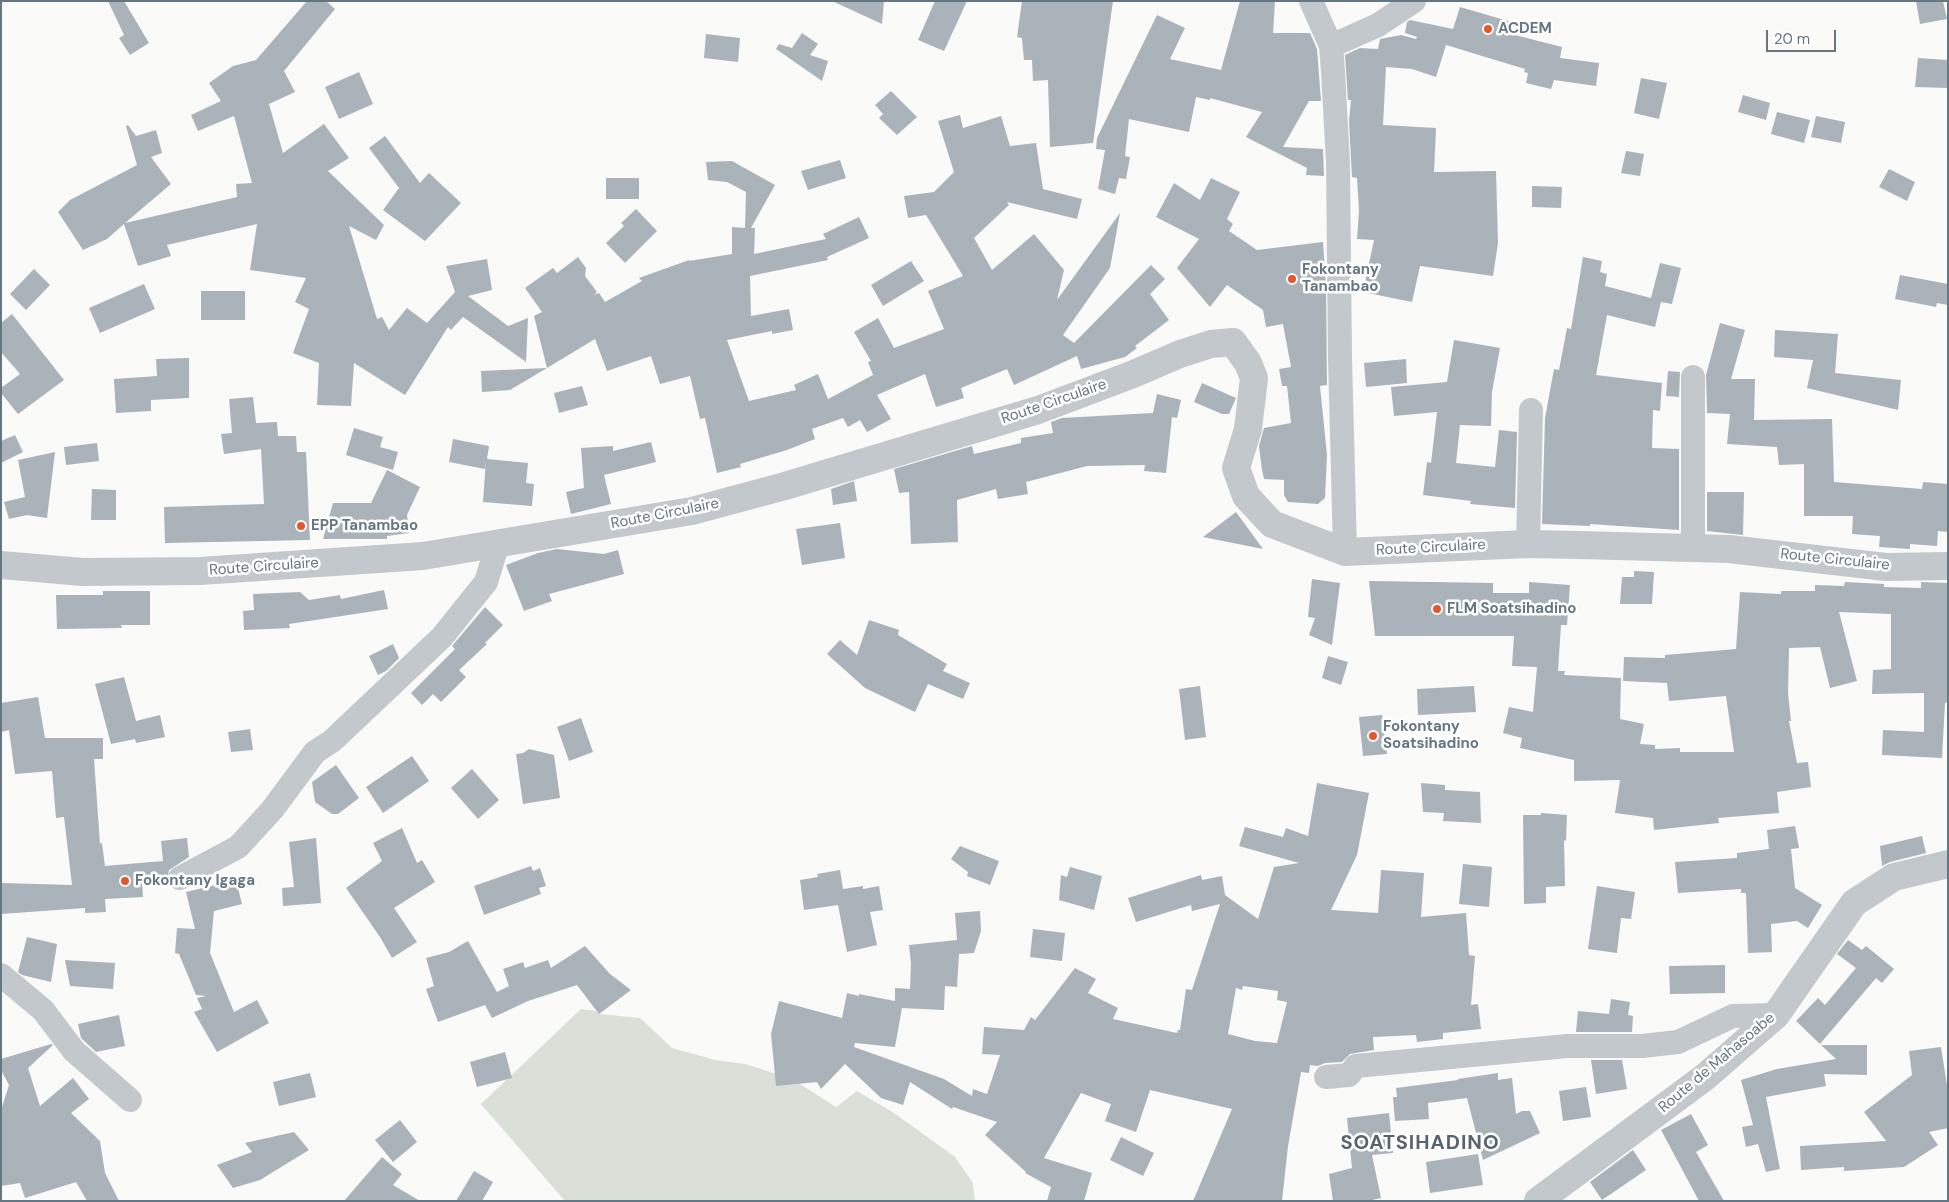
<!DOCTYPE html>
<style>
body{margin:0}
#map{position:relative;width:1949px;height:1202px;overflow:hidden;background:#fafaf8;font-family:"DM Sans",sans-serif}
canvas{display:block}
.frame{position:absolute;inset:0;border:2px solid #657683;pointer-events:none}
.scale{position:absolute;left:1766px;top:30px;width:70px;height:22px;box-sizing:border-box;border:2px solid #657683;border-top:0;padding-left:6px;font-size:15px;line-height:18px;white-space:nowrap;color:#657683;-webkit-text-stroke:4px #fff;paint-order:stroke}
</style>
<div id="map">
<canvas width="1949" height="1202"></canvas>
<div class="frame"></div>
<div class="scale">20 m</div>
</div>
<script>
const g = document.querySelector('canvas').getContext('2d');
g.lineJoin = 'round';
function fillPath(path, color) { g.fillStyle = color; g.fill(path, 'evenodd'); }
function trace(path, color, width, dash) { g.strokeStyle = color; g.lineWidth = width; g.lineCap = dash ? 'butt' : 'round'; g.setLineDash(dash || []); g.stroke(path); }
function label(font, color, halo, rows, align = 'center') {
  g.font = font + ' "DM Sans",sans-serif'; g.lineWidth = 5; g.setLineDash([]); g.textBaseline = 'middle'; g.strokeStyle = halo; g.fillStyle = color; for (const [text, x, y, turn = 0] of rows) {
    g.save(); g.translate(x, y); g.rotate((+turn || 0) * Math.PI / 180); g.textAlign = isNaN(turn) ? turn : align; if (halo) g.strokeText(text, 0, 0); g.fillText(text, 0, 0); g.restore();
  }
}
const green = new Path2D(`
 M581,1009L596,1011L599,1014L640,1018L672,1048L715,1060L745,1064L792,1079L836,1107L857,1091L894,1113L955,1157L973,1183L975,1201H565L481,1104Z`);
const building = new Path2D(`
 M108,1H124L149,43L130,55L119,38L124,35Z
 M307,1H326L335,9L284,71L295,92L269,104L283,153L324,124L349,158L328,171L384,225L376,240L349,226L377,319L382,317L389,330L407,308L427,323L455,292L446,266L487,259L492,290L468,296L508,326L528,318L526,362L463,317L451,330L448,327L405,395L354,363L351,406L317,405L319,363L293,353L309,309L295,302L306,278L250,270L257,224L167,245L171,256L138,266L124,224L107,239L83,250L58,212L70,200L137,165L126,126L128,125L136,136L156,130L162,153L151,157L171,184L125,223L237,197L236,184L252,183L234,116L198,131L191,115L221,101L209,83L233,66L256,60Z
 M832,1H884L882,24Z
 M935,1H967L944,51L918,40Z
 M1022,1H1113L1093,143L1050,147L1048,80L1033,81L1032,60H1024L1022,38L1017,37Z
 M1240,1H1275L1273,33H1310L1317,49L1321,101H1309L1283,147L1323,149L1324,176L1306,175L1307,168L1246,137L1262,112L1210,98V100L1196,97L1189,132L1129,119L1125,156L1130,157L1126,179L1119,178L1115,194L1098,189L1105,150L1096,149L1097,138L1157,15L1185,28L1170,59L1221,70Z
 M1916,1H1943L1947,19L1920,24Z
 M1460,7L1515,23L1511,34L1562,47L1560,58L1599,63L1596,86L1554,80L1551,89L1526,83L1528,73L1524,72L1525,69L1446,45L1436,77L1412,69L1386,67L1383,125L1436,128L1434,172L1496,171L1498,243L1493,276L1420,266L1412,302L1363,292L1374,240L1357,239L1359,210L1357,178L1352,177L1349,121L1351,100H1348L1345,55L1360,48L1378,49L1380,39L1401,35L1416,39L1417,37L1405,33L1407,22L1410,20L1453,29Z
 M802,33L818,44L810,55L828,61L822,81L776,49L779,44L792,48Z
 M706,34L740,38L738,62L704,58Z
 M1918,58L1948,60V88L1915,87Z
 M359,72L373,104L339,119L325,87Z
 M1641,78L1667,83L1659,119L1634,113Z
 M891,91L917,117L897,135L879,118L883,114L875,105Z
 M1743,95L1770,103L1766,120L1738,112Z
 M1777,112L1810,120L1804,143L1771,134Z
 M960,115L963,128L1001,116L1010,146L1036,143L1043,189L1082,199L1077,219L1007,202L1009,205L974,238L992,270L1034,234L1064,270L1057,300L1120,213L1110,268L1063,335L1074,343L1151,265L1165,279L1150,294L1169,320L1135,346L1137,348L1125,357L1081,369L1077,356L1014,385L1007,369L961,388L964,398L936,407L925,374L877,395L891,419L867,432L860,420L848,427L843,418L812,429L815,439L787,450L740,464L741,467L717,473L705,418L700,419L690,376L660,384L651,356L607,371L595,339L547,368L534,316L542,312L525,288L553,268L557,273L578,257L586,268L585,276L597,292L594,295L599,293L605,302L642,281L639,278L689,260V261L732,254V227L745,228L746,192L727,182L708,180L706,162L732,161L775,185L751,228H755L754,254L826,239L823,234L859,217L869,238L827,257L828,260L750,276L751,316L789,309L793,330L772,334V331L727,340L749,401L796,390L794,385L818,374L828,399L873,375L868,362L871,361L854,332L878,318L894,348L944,329L928,291L963,276L926,215L908,218L904,196L934,192L954,172L938,121Z
 M1816,116L1845,122L1841,143L1811,137Z
 M385,136L420,183L429,173L461,203L425,241L383,210L399,188L369,148Z
 M1626,151L1644,154L1640,176L1621,173Z
 M840,160L846,178L808,190L801,171Z
 M1889,169L1915,182L1907,201L1879,187Z
 M606,178H639V199H606Z
 M1211,178L1240,192L1227,219L1233,224L1229,231L1257,250L1323,242L1326,286L1327,385L1320,386L1327,455L1325,498L1318,504L1288,502L1284,495V480L1264,479L1262,470L1259,446L1264,428L1291,423L1287,386H1282L1279,369L1291,367L1283,324L1266,327L1263,310L1227,285L1210,307L1177,268L1199,239L1156,217L1174,183L1200,200Z
 M1532,186L1562,187L1561,208L1532,207Z
 M636,209L657,231L625,263L606,243L624,226L621,223Z
 M1583,257L1602,261L1600,272L1607,274L1605,286L1651,298L1660,263L1681,268L1672,304L1661,302L1655,327L1607,315L1596,375L1662,383L1660,411L1653,410L1652,448L1679,449V530L1590,524V526L1542,524L1545,418L1554,369L1559,370L1567,328L1571,329Z
 M911,261L924,281L883,306L871,285Z
 M34,269L50,285L26,310L10,294Z
 M1900,275L1948,284V305L1937,303L1936,307L1895,299Z
 M144,284L155,309L100,333L89,308Z
 M201,291H245V320H201Z
 M12,314L64,380L18,414L1,393V388L20,374L1,352V323Z
 M1720,323L1745,330L1731,379H1755L1754,420L1832,419L1834,482L1922,489L1923,482L1948,484V532L1938,531L1937,546L1910,544V549L1879,547L1880,536L1852,534L1853,516H1804V464L1779,465L1777,447L1727,444L1730,414L1707,413L1706,375Z
 M1775,330L1838,334L1835,373L1901,380L1898,410L1807,388L1813,360L1774,357Z
 M1454,340L1500,348L1492,392L1491,426L1460,425L1456,463L1495,467L1499,430L1517,432L1515,508L1470,504L1471,501L1423,495L1427,462L1431,463L1437,412L1394,416L1391,387L1447,382Z
 M189,358V398L151,400V411L116,413L114,379L157,376L156,359Z
 M1406,359L1407,383L1366,387L1364,363Z
 M547,368L510,390L482,392L481,371Z
 M1668,371L1680,372L1679,397L1666,396Z
 M1202,383L1236,398L1229,414H1222L1194,402Z
 M582,386L588,405L559,413L554,393Z
 M1157,394L1181,400L1177,418L1172,417L1166,473L1144,471L1145,465L1087,466L1026,482L1028,494L998,499L996,489L957,500L958,542L911,544L909,492L899,493L894,469L972,446L974,454L1021,443V438L1053,433L1051,422L1062,418L1153,413Z
 M253,397L256,423L277,422L278,436H296L297,452H306L310,540L165,543L164,507L264,504L261,449L224,454L221,434L232,433L229,399Z
 M354,428L383,437L380,447L398,452L393,470L346,455Z
 M15,435L23,452L1,463V441Z
 M453,439L489,446L487,459L528,463L526,483L534,484L532,506L483,502L486,460L485,469L449,462Z
 M651,442L656,462L604,475L611,504L571,514L566,492L584,488L581,448L613,446V451Z
 M97,443L99,461L66,465L64,447Z
 M55,452L47,518L27,515L9,519L4,502L25,497L18,460Z
 M387,470L420,487L407,515L409,533L387,536V539H323L333,503H371Z
 M854,481L857,501L833,505L831,489Z
 M92,489L116,490V520H91Z
 M1707,492H1744L1743,535L1707,531Z
 M1236,512L1263,549L1203,537Z
 M840,523L845,558L802,565L796,529Z
 M557,549L604,554L618,550L624,574L549,594L552,601L524,611L506,565L538,553Z
 M1634,571L1654,572L1652,604H1620L1622,577H1634Z
 M1312,579L1340,583L1332,645L1309,635L1315,618L1308,617Z
 M1369,581L1493,583V593H1529V582L1570,585L1567,625H1561L1558,671H1565L1564,675L1621,678L1620,719L1644,724L1640,744L1655,745V749L1680,748V752H1734L1726,696L1669,701L1667,683L1623,681L1624,657L1665,658V655L1736,649L1740,592L1781,594V591H1815V585L1844,586L1845,582L1884,584V587L1921,588V582L1948,583V702L1945,703L1942,758L1882,755L1883,730L1924,732V693L1872,694L1873,670L1891,669V614L1839,612L1857,681L1830,688L1820,647L1789,648L1788,693L1791,721H1789L1797,763L1808,762L1811,787L1777,792L1779,813L1718,818L1719,823L1654,830L1653,818L1615,813L1620,780L1574,781V760L1520,748L1522,738L1503,733L1509,707L1533,712L1537,667L1512,666L1514,636H1375Z
 M384,590L388,609L289,624L290,628L244,630L243,611L254,610L253,594L300,592L309,600L340,595L341,599Z
 M103,591H150V625H121L122,628L57,629L56,595H103Z
 M485,607L503,625L485,643L487,644L459,670L466,677L441,702L433,694L422,705L411,693L455,649L452,646Z
 M869,620L899,630L898,635L947,664L943,671L970,683L963,699L928,684L915,712L865,688L827,654L840,640L857,655Z
 M393,644L399,658L386,671L378,675L369,656Z
 M1328,656L1348,662L1341,685L1322,678Z
 M124,677L136,721L160,715L165,737L136,743L135,739L111,744L95,684Z
 M1200,686L1206,737L1185,740L1179,689Z
 M1474,686L1476,712L1418,715L1417,689Z
 M38,697L45,738H103V759H94L100,844L102,843L105,866L163,861L161,841L187,838L189,857L169,870L167,880L142,883L143,897L105,899L106,912L85,913V908L1,914V883L72,885L64,817L56,818L52,771L15,774L9,730L1,732V703Z
 M1382,715L1387,754L1363,756L1359,717Z
 M581,718L593,752L569,761L557,727Z
 M250,729L253,750L231,752L228,732Z
 M529,749L554,755L560,798L523,804L516,754L523,753Z
 M412,756L429,781L383,813L366,787Z
 M336,765L359,798L338,814H332L315,802L312,782Z
 M472,769L499,800L478,819L451,788Z
 M1317,783L1369,793L1357,855L1331,910L1378,913L1381,870L1424,873L1421,917L1466,913L1469,955L1475,956L1471,1005L1478,1004L1481,1029L1443,1033V1039L1417,1042L1416,1035L1373,1037L1374,1050L1350,1054L1342,1062L1325,1063L1318,1066L1310,1065L1309,1073L1301,1072L1288,1146L1282,1201H1193L1232,1109L1150,1090L1136,1132L1105,1121L1111,1104L1081,1093L1044,1158L1092,1173L1084,1201H1047L1051,1187L1025,1173L1026,1172L985,1135L997,1122L953,1107L952,1109L910,1082L903,1105L881,1098L845,1064L821,1089L817,1082L776,1086L771,1034L779,1001L842,1018L847,993L859,996V994L895,1001V988L910,989L911,964L909,945L957,940L955,913L980,911L981,931L974,953L959,954L957,987L945,986L944,1010L902,1008L895,1047L855,1043L854,1047L944,1079L972,1096L973,1089L987,1094L1000,1055L982,1054L984,1027L1024,1030L1031,1017L1035,1020L1075,968L1096,979L1088,993L1118,1008L1113,1019L1177,1033L1178,1030H1180L1186,989L1192,990L1220,904L1192,911L1191,905L1136,922L1128,898L1201,875L1202,880L1222,876L1225,895L1258,919L1274,867L1299,863L1239,846L1245,827L1283,837L1286,828L1308,836ZM1243,986L1278,991L1277,1000L1287,1002L1277,1043L1255,1041L1228,1034L1236,988L1242,990Z
 M1421,783L1445,785V790L1480,792L1481,823L1443,821L1444,813L1423,812Z
 M1541,813L1567,815L1566,841L1564,840L1565,886L1546,887V903L1524,904L1523,815H1541Z
 M1795,826L1799,848L1791,849L1795,888L1822,905L1808,928L1797,921L1771,924L1772,952L1748,953L1746,893H1741V889L1678,893L1675,862L1737,858V853L1769,849L1767,830Z
 M402,828L417,863L422,860L435,882L394,908L417,942L392,958L380,937L346,888L382,861L373,843Z
 M1922,836L1926,853L1890,862L1882,866L1880,846Z
 M316,838L321,903L283,906L282,888L294,887L289,842Z
 M960,846L999,861L990,885L967,876L968,872L951,859Z
 M1463,864L1492,867L1489,907L1459,904Z
 M531,866L533,871L540,868L546,886L539,888L541,894L484,915L474,886Z
 M1070,867L1102,876L1094,910L1059,900L1061,875L1067,877Z
 M840,870L843,889L863,886V889L879,886L883,910L870,912L877,945L847,952L838,905L804,910L800,880L818,877L817,874Z
 M236,880L242,904L214,911L210,953L234,1012L257,1000L269,1023L217,1052L194,1012L202,1009L197,998L206,996L196,995L179,954L175,953L177,928L195,929L186,892Z
 M1597,886L1635,892L1631,919L1621,918L1617,953L1588,949Z
 M1033,929L1065,933L1062,961L1030,957Z
 M27,937L57,944L51,982L22,975L18,972Z
 M1848,940L1862,950L1866,946L1894,969L1882,983L1876,978L1820,1044L1796,1021L1818,998L1825,1005L1856,968L1837,954Z
 M468,941L497,992L509,986L503,969L523,962L525,968L548,960L551,968L585,946L610,974L631,990L599,1014L577,985L528,1001L492,1018L485,1005L438,1022L426,989L434,986L426,958L449,952Z
 M65,960L115,963L113,989L70,986Z
 M1725,965V993L1670,994L1669,966Z
 M1611,999L1630,1002L1628,1015L1633,1016L1632,1032H1576L1578,1011L1609,1014Z
 M119,1015L125,1046L96,1052L81,1038L78,1024Z
 M51,1044L53,1045L28,1068L40,1106L73,1078L89,1099L71,1113L100,1141L105,1173L119,1201H87L76,1182L25,1198L20,1183L1,1186V1110L9,1085L1,1070V1059Z
 M1821,1045H1867V1075L1824,1074L1826,1086L1766,1097L1780,1169L1766,1172L1758,1144L1746,1147L1742,1127L1753,1125L1741,1080L1777,1069L1836,1059Z
 M1941,1047L1948,1092V1128L1929,1132L1938,1145L1904,1167L1844,1171V1167L1801,1170L1800,1146L1886,1141L1864,1112L1912,1075L1909,1051Z
 M505,1052L512,1078L477,1087L470,1062Z
 M1591,1060H1622L1627,1089L1596,1094Z
 M310,1073L316,1097L279,1106L273,1082Z
 M1498,1073V1080L1512,1078L1516,1114L1522,1111H1530L1540,1133L1483,1160L1467,1098L1428,1103L1429,1119L1395,1121L1393,1097H1397L1396,1088L1458,1080V1079Z
 M1586,1087L1591,1117L1563,1121L1559,1091Z
 M1389,1113L1393,1153L1372,1155L1381,1198L1368,1201H1333L1329,1174L1352,1168L1347,1118Z
 M1691,1114L1708,1145L1696,1152L1724,1201H1699L1661,1130Z
 M400,1120L417,1142L393,1162L375,1140Z
 M294,1132L309,1150L260,1180L233,1188L217,1165L252,1152L245,1143Z
 M1121,1137L1154,1153L1143,1176L1110,1160Z
 M1633,1150L1646,1170L1602,1200L1590,1182Z
 M1478,1154L1483,1185L1430,1193L1426,1162Z
 M382,1157L402,1174L393,1185L420,1201H344Z
 M474,1171L493,1182L482,1201H456Z`);
const minor = new Path2D(`
 M1311,1L1331,46L1333,71L1338,163L1340,357L1345,552
 M1331,46L1378,25L1414,1
 M1693,377V549
 M1528,544L1531,410
 M180,878L238,847L272,810L315,752L332,741L442,637L486,582L498,543
 M1,975L43,1010L74,1051L130,1100
 M1326,1077L1349,1075L1356,1066L1567,1046H1642L1678,1042L1733,1016L1776,1015`);
const tertiary = new Path2D(`
 M1,565L83,572L200,571L423,556L692,511L785,486L1038,410L1131,375L1180,354L1211,344L1233,342L1248,363L1254,378L1248,429L1236,468L1246,496L1272,524L1345,552L1528,544L1580,545L1729,549L1886,567L1948,566
 M1538,1201L1705,1077L1776,1015L1854,903L1894,877L1948,864`);
const markers = [
 [1488,29,5,"#e4572e"],
 [1292,279,5,"#e4572e"],
 [301,526,5,"#e4572e"],
 [1437,609,5,"#e4572e"],
 [1373,736,5,"#e4572e"],
 [125,881,5,"#e4572e"]
];
const poiNames = [
 ["ACDEM",1498,29],
 ["Fokontany",1302,270],
 ["Tanambao",1302,287],
 ["EPP Tanambao",311,526],
 ["FLM Soatsihadino",1447,609],
 ["Fokontany",1383,727],
 ["Soatsihadino",1383,744],
 ["Fokontany Igaga",135,881]
];
const streetNames = [
 ["Route Circulaire",1054,402,-19],
 ["Route Circulaire",665,514,-11],
 ["Route Circulaire",1431,548,-3],
 ["Route Circulaire",1835,560,6],
 ["Route Circulaire",264,567,-4],
 ["Route de Mahasoabe",1717,1063,-40]
];
const districtNames = [
 ["SOATSIHADINO",1420,1144]
];
fillPath(green, '#dadfd7');
fillPath(building, '#aab3b9');
trace(minor, '#c3c8cc', 24);
trace(tertiary, '#c3c8cc', 28);
for (const [x, y, r, color] of markers) { const dot = new Path2D(); dot.arc(x, y, r, 0, 2 * Math.PI); g.fillStyle = color; g.fill(dot); trace(dot, '#fff', 2); }
label('bold 15px', '#657683', '#fff', poiNames, 'left');
label('15px', '#657683', '#fff', streetNames);
g.letterSpacing = '1px';
label('bold 20px', '#57646e', '#fff', districtNames);
g.letterSpacing = '0px';
</script>
